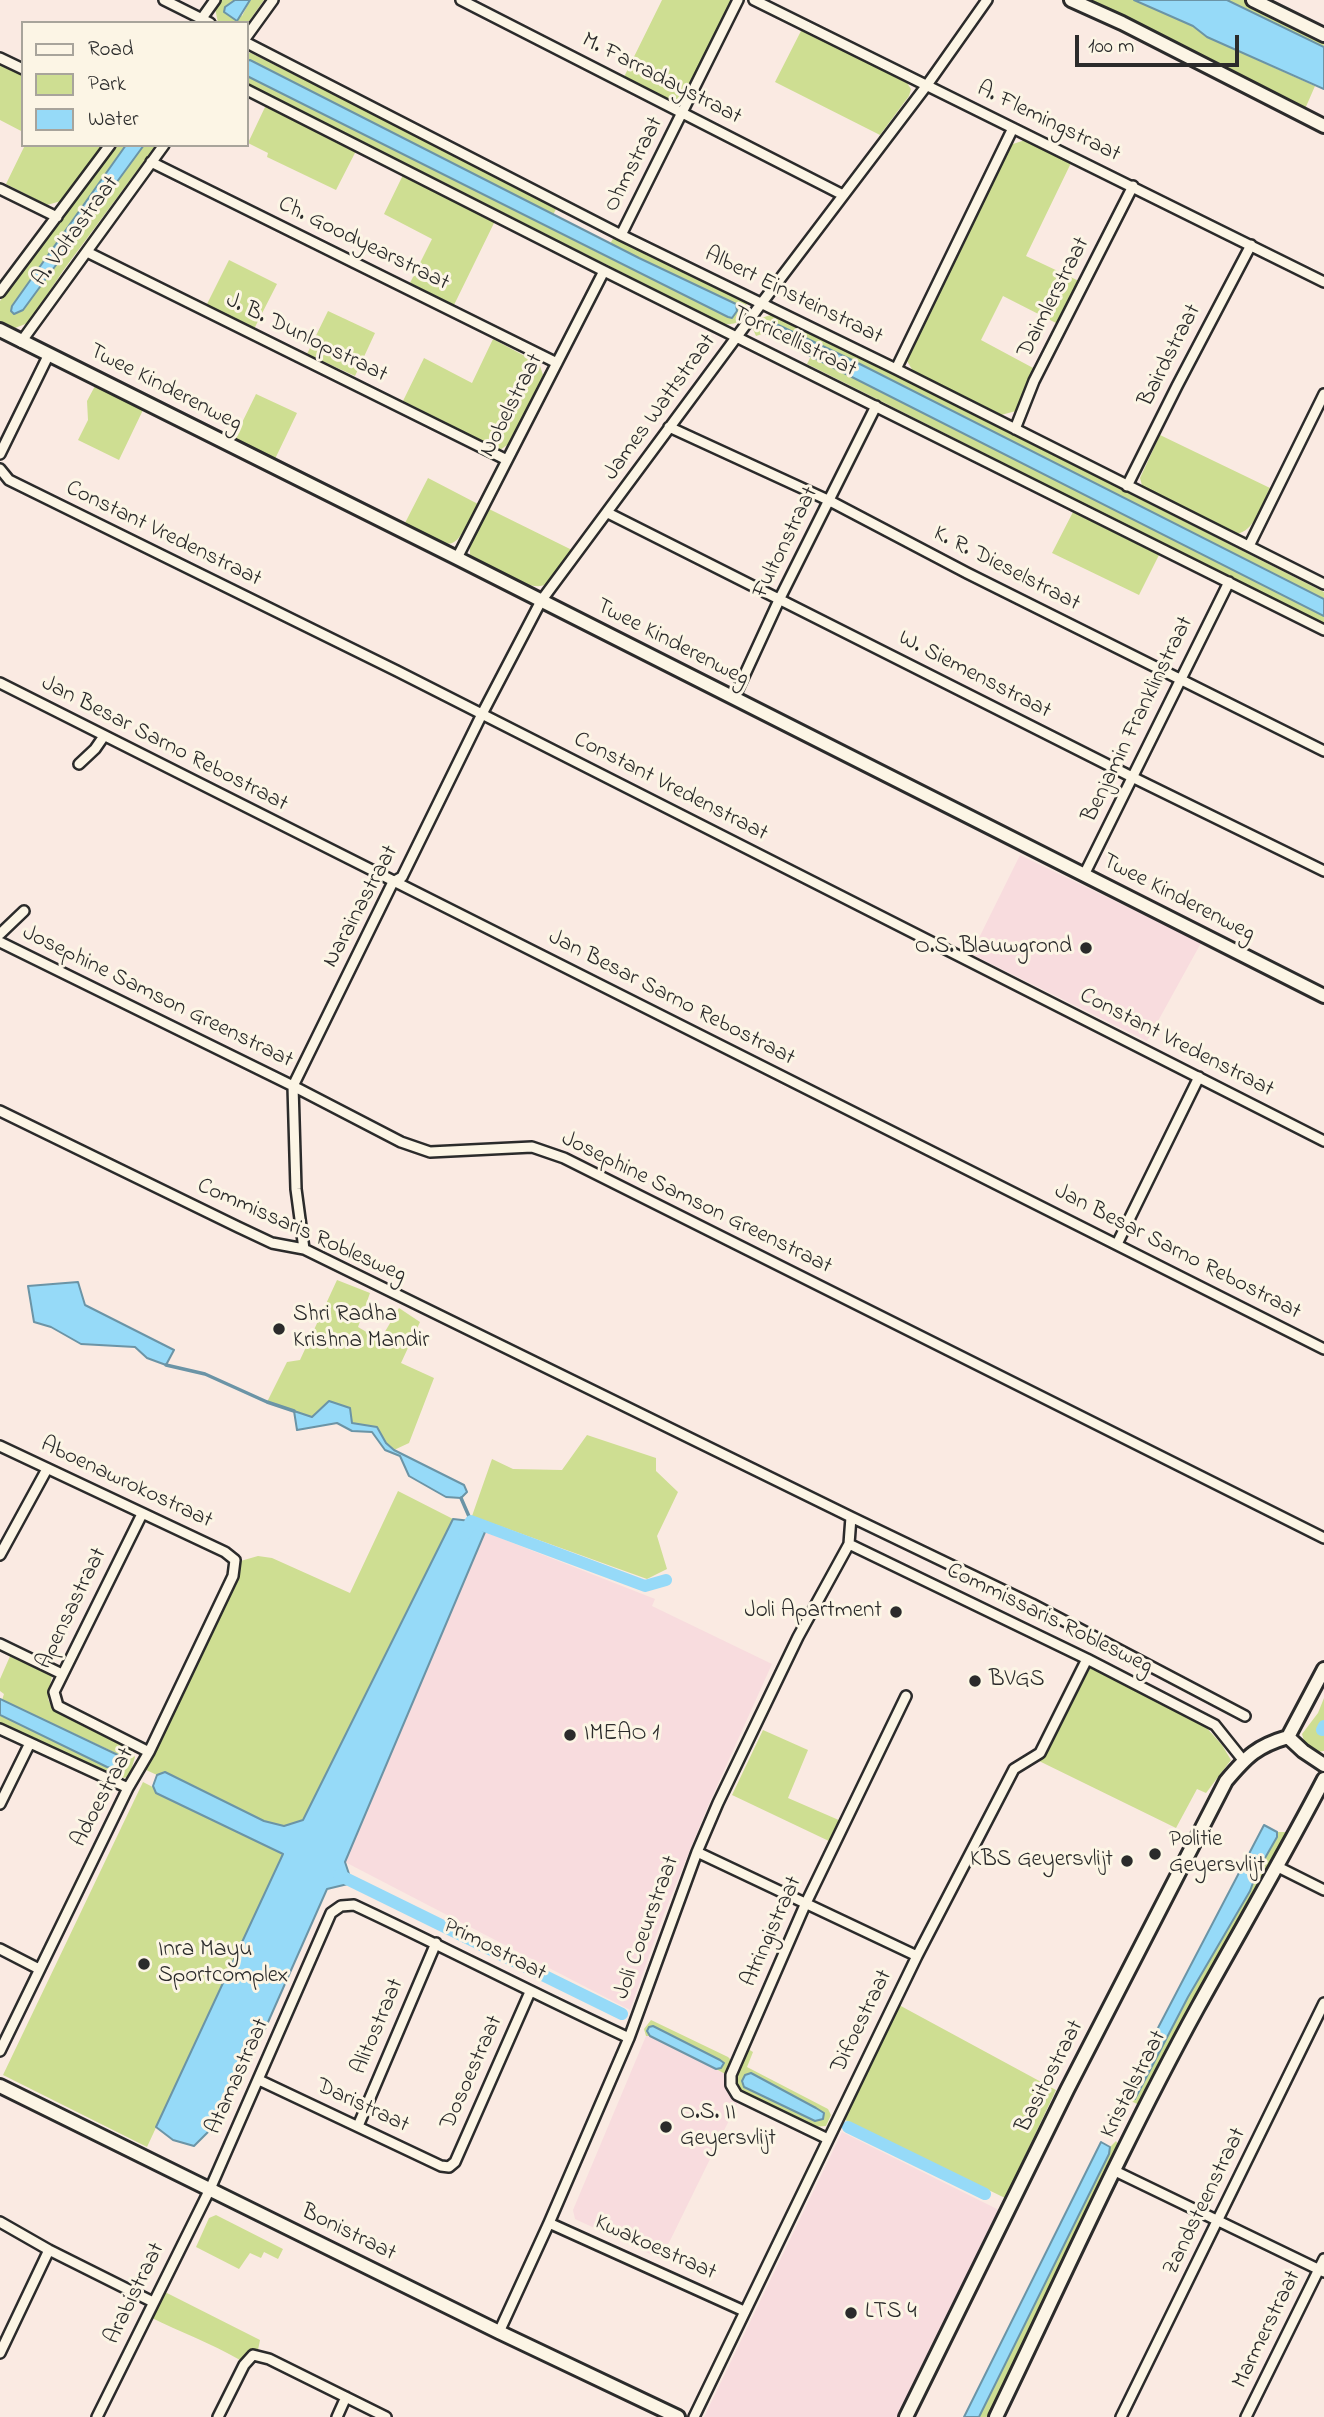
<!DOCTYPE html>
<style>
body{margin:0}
#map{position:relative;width:1324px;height:2417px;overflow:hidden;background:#faeae2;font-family:"Indie Flower",sans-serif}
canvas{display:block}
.legend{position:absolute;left:21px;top:21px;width:228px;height:126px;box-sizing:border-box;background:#fcf5e5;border:2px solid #a8a49b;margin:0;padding:9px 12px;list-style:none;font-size:21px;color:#2b2b2b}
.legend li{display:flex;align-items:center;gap:14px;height:35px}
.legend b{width:35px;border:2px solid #a8a49b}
.scale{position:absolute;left:1075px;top:35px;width:164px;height:32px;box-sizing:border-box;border:4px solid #2b2b2b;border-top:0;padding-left:9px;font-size:21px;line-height:24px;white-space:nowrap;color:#2b2b2b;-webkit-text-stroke:5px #fcf5e5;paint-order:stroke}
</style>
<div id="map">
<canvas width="1324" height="2417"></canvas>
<ul class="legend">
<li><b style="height:9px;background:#fcf5e5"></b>Road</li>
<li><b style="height:19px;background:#cede92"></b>Park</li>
<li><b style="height:19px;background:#96daf8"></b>Water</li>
</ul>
<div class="scale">100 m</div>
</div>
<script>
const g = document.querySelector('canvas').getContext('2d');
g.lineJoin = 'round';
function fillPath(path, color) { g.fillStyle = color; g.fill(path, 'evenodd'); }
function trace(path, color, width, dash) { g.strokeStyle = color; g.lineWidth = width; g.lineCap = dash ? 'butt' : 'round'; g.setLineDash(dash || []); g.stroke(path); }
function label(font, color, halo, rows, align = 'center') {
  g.font = font + ' "Indie Flower",sans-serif'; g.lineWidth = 6; g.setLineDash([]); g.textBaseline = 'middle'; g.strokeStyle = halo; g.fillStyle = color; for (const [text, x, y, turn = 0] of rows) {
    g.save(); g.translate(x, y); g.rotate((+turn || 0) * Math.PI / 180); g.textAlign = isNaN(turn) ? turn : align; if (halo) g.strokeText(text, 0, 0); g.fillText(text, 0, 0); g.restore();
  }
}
const built = new Path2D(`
 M1020,855L1201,943L1147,1041L971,954Z
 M485,1532L655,1599L652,1606L772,1664L708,1806L663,1916L630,2010L345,1862Z
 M646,2036H650L727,2075L729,2091L738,2102L661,2259L575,2219L573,2210Z
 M842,2132L999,2210L897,2417H704Z`);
const green = new Path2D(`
 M221,0H235L230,2L242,16L250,0H264L247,24L218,23L215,8Z
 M662,0H734L684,96L669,103L623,79Z
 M1081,0H1134L1193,26L1207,37L1315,86L1305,109Z
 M1227,0H1245L1324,39V47Z
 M802,29L907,83L911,89L909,96L880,135L775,82Z
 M247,53H251L557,207L553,215L250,60L247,61Z
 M0,62L23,74V132L0,120Z
 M247,76L633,270L639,258L610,244L614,237L746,302C750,317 737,326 724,324L247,83Z
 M266,105L357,149L336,190L267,157L268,153L248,143Z
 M1025,140L1071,163L1026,256L1079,281L1058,324L1003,296L981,340L1035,369L1016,411L1001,415L913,371L907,361L1010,145Z
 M25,145H103L61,201L47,205L6,184Z
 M115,145H126L12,306L11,311L18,313L23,310L144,145H156L65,268L28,323L15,328L0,321V301Z
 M403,175L495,221L454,305L410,283L432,239L384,214Z
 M229,260L277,284L254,329L206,306Z
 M328,311L375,333L355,376L307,354Z
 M774,314L1324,592V599L854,361L772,322L767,323L763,329L765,333L756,336L753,329L758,319Z
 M493,339L536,362L540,366L543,375L510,443L500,450L403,401L424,358L472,383Z
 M811,356L1324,616V624L807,364Z
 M95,386L143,410L119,460L78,440L88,420L87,401Z
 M256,394L297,413L275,459L234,439Z
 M1160,435L1270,488C1262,503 1253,538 1232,533L1143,489L1140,478Z
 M428,478L478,504C451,557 455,550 405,523Z
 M487,508L572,550C564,560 555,579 544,585C531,592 481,565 470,555V542Z
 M1073,512L1159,555L1139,595L1052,553Z
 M337,1280L370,1293L358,1327L380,1340L399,1308L420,1322L401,1363L434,1378L409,1443L394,1450L386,1443L377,1427L312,1417L267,1402L287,1362L300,1360Z
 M587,1435L656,1458V1471L678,1492L657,1536L667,1569L647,1579L472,1516L492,1459L513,1469L562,1470Z
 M398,1491L453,1519L303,1820L284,1826L264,1821L165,1772L157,1775L144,1769L236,1584L239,1573L237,1562L258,1556L272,1558L350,1593Z
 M11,1654L52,1675L48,1699L53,1710L128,1747L135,1757L129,1777L116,1779L0,1724V1715L107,1767L120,1755L2,1700L4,1694L0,1691V1679Z
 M1089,1666L1205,1726L1222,1745L1231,1760L1206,1793L1197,1789L1176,1828L1037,1760L1044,1754Z
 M1324,1698V1751L1315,1752L1306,1748L1302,1734L1318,1713Z
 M763,1730L808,1750L788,1798L841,1821L831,1842L732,1795Z
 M143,1782L283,1854L147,2147L3,2075Z
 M1277,1832H1288L1250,1910L1143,2104L1139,2105L1127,2099L1125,2091L1136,2099L1188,1997L1250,1891L1257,1872L1277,1837Z
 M899,2005L1056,2090L1005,2198L845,2120Z
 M651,2020L728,2057L733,2062L727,2075L716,2069L721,2068L647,2030L650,2036H646L644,2029Z
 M748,2049L753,2052L747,2067L828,2109L831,2115L826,2126L812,2127L740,2093C730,2078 741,2064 748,2049ZM751,2073L816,2108L823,2113L745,2075Z
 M1116,2141L1121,2149L990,2417H979L1109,2154L1110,2147Z
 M216,2215L283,2249L278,2259L264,2252L261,2258L250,2253L239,2269L196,2247L209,2218Z
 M163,2291L260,2340L258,2350L240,2360C211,2343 180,2332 150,2317Z`);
const water = new Path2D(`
 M235,0H250L237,21L224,12L225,7Z
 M1134,0H1227L1324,47V89L1207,37L1193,26Z
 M250,60L639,258L736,304L737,311L732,318L728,317L247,76V61Z
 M126,145H144L23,310L14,314L11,311L12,306Z
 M767,322H772L854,361L1324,599V616L765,333L763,329Z
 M78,1282L85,1305L174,1350L166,1365L147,1358L135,1347L81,1344L51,1327L34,1322L28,1286Z
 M329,1401L350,1408L352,1423L377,1427L386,1443L394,1450L464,1485L467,1492L461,1498L446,1497L409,1476L400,1456L385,1450L372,1432L352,1431L337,1423L297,1430L294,1411L312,1417Z
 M453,1519L471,1521L485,1532L345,1862L352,1883L327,1889L257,2047L215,2125L194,2146L173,2140L156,2127L283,1854L156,1793L153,1786L157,1775L165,1772L264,1821L284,1826L303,1820Z
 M0,1699L120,1756L119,1766L116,1769L107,1767L0,1715Z
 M1264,1825L1277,1832V1837L1257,1872L1250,1891L1188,1997L1135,2099L1125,2091Z
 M653,2026L720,2060L724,2063L721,2068L716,2069L650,2036L647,2031L649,2027Z
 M751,2073L816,2108L824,2113L823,2119L815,2121L744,2087L742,2081L745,2075Z
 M1101,2142L1110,2147L1109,2154L979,2417H964Z`);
const stream = new Path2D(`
 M166,1365L205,1374L267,1402L294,1411
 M461,1498L471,1521`);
const canal = new Path2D(`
 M464,1535L471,1521L645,1586L666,1580
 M1322,1730L1324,1726
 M339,1875L622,2014
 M848,2127L985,2194`);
const street = new Path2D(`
 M164,0L210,23
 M461,0L843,195
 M754,0L1324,282
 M200,21L215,0
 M247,36L273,0
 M247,43L621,235L896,369L1324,584
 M0,58L23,69
 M247,90L604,271L1324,630
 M151,162L557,363
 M0,189L57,217
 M621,235L738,0
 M87,252L507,460
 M0,292L110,145
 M21,342L164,145
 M896,369L1013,128
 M669,427L830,501L967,573L1324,751
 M1015,429L1034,381L1133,186
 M0,454L49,354
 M0,469L9,480L397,671L1324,1141
 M1127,486L1177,386L1251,245
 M608,513L1132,777L1324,871
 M1249,546L1324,394
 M457,558L604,271
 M0,683L1324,1349
 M734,698L780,598L876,406
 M79,764L95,749L104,736
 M1084,875L1229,582
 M0,934L24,911
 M0,942L293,1086L401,1142L430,1152L532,1147L564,1158L1324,1538
 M0,1111L238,1227L272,1243L304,1249L851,1517L849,1544L1087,1659L1215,1725L1243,1760
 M1117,1244L1199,1077
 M304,1249L296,1189L293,1086L393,882L402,877L482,714L541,601L761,304L927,85L987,0
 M0,1446L225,1552L235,1560L233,1576L149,1752L128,1788L0,2051
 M142,1514L54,1692L58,1706L149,1752
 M851,1517L1032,1604L1245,1716
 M0,1555L47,1469
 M0,1644L62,1674
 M0,1729L128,1788
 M0,1804L30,1743
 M697,1852L917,1956
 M1278,1867L1324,1890
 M0,1949L39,1969
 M259,2080L441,2166L449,2167L455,2162L530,1992
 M358,2126L436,1943
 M828,2139L737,2095L731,2085V2075L805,1905L906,1696
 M1115,2171L1324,2272
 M0,2222L49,2250L153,2302
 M549,2223L744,2311
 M499,2332L549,2223L629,2038L697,1852L718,1803L798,1637L849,1544
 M0,2353L49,2250
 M97,2417L210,2189L331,1913L341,1906L354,1905C446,1948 536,1995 629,2038
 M218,2417L244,2365L253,2355L269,2359L386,2417
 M337,2417L346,2397
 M694,2417L917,1956L1014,1769L1040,1753L1087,1659
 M1121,2417L1324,2003
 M1246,2417L1324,2259`);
const secondary = new Path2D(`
 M1071,0L1122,23L1324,126
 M1253,0L1324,35
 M0,330L457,558L1324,996
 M1288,1737L1303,1751L1324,1765
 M0,2086L499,2332L678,2417
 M906,2417L1067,2090L1226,1781C1247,1756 1257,1746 1288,1737L1324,1669
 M996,2417C1062,2280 1125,2140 1198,2007C1240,1931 1284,1856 1324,1779`);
const markers = [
 [1086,948,7,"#2b2b2b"],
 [279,1329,7,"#2b2b2b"],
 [896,1612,7,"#2b2b2b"],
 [975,1681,7,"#2b2b2b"],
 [570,1735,7,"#2b2b2b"],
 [1155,1854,7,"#2b2b2b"],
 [1127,1861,7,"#2b2b2b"],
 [144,1964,7,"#2b2b2b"],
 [666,2127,7,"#2b2b2b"],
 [851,2313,7,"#2b2b2b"]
];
const streetNames = [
 ["M. Farradaystraat",661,80,27],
 ["A. Flemingstraat",1048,123,26],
 ["Ohmstraat",635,165,-63],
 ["A. Voltastraat",77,232,-54],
 ["Ch. Goodyearstraat",363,245,26],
 ["Albert Einsteinstraat",793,297,26],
 ["Daimlerstraat",1055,298,-63],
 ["J. B. Dunlopstraat",306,339,26],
 ["Torricellistraat",794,343,26],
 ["Bairdstraat",1171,356,-63],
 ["Twee Kinderenweg",165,389,27],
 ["Nobelstraat",513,406,-63],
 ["James Wattstraat",661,408,-54],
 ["Constant Vredenstraat",163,535,26],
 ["Fultonstraat",787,543,-64],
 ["K. R. Dieselstraat",1006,570,27],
 ["Twee Kinderenweg",672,644,27],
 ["W. Siemensstraat",974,676,27],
 ["Benjamin Franklinstraat",1139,720,-64],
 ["Jan Besar Sarno Rebostraat",164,745,27],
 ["Constant Vredenstraat",670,788,27],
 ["Twee Kinderenweg",1178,899,27],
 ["Narainastraat",362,907,-62],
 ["Josephine Samson Greenstraat",157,998,26],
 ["Jan Besar Sarno Rebostraat",671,999,27],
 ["Constant Vredenstraat",1176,1044,27],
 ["Josephine Samson Greenstraat",696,1204,26],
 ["Commissaris Roblesweg",301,1232,24],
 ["Jan Besar Sarno Rebostraat",1177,1253,27],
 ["Aboenawrokostraat",126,1484,25],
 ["Apensastraat",73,1609,-64],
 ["Commissaris Roblesweg",1049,1620,26],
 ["Adoestraat",104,1798,-62],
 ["Joli Coeurstraat",648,1928,-70],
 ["Atringistraat",773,1932,-66],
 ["Primostraat",494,1951,27],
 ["Difoestraat",863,2022,-64],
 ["Alitostraat",379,2027,-67],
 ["Dosoestraat",473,2073,-66],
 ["Atamastraat",239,2077,-66],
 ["Basitostraat",1051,2077,-63],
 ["Kristalstraat",1135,2085,-63],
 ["Daristraat",362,2107,25],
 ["Zandsteenstraat",1206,2202,-64],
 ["Bonistraat",348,2234,26],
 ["Kwakoestraat",655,2249,24],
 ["Arabistraat",136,2294,-64],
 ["Marmerstraat",1268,2330,-64]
];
const poiNames = [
 ["O.S. Blauwgrond",1072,948,"right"],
 ["Shri Radha",293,1316],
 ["Krishna Mandir",293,1342],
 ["Joli Apartment",882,1612,"right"],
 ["BVGS",989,1681],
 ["IMEAO 1",584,1735],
 ["Politie",1169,1841],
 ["Geyersvlijt",1169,1867],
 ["KBS Geyersvlijt",1113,1861,"right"],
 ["Inra Mayu",158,1951],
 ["Sportcomplex",158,1977],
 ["O.S. II",680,2114],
 ["Geyersvlijt",680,2140],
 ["LTS 4",865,2313]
];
fillPath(built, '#f8dcde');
fillPath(green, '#cede92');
fillPath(water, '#96daf8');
trace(water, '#6b94a6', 2);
trace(stream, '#6b94a6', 3.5);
trace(canal, '#96daf8', 12);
trace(street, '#2b2b2b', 14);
trace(secondary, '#2b2b2b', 18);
trace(street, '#fcf5e5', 9);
trace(secondary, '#fcf5e5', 12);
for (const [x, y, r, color] of markers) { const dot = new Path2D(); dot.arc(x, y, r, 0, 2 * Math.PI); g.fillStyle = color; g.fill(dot); trace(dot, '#fcf5e5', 2.5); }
label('23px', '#2b2b2b', '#fcf5e5', streetNames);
label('23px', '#2b2b2b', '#fcf5e5', poiNames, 'left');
</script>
